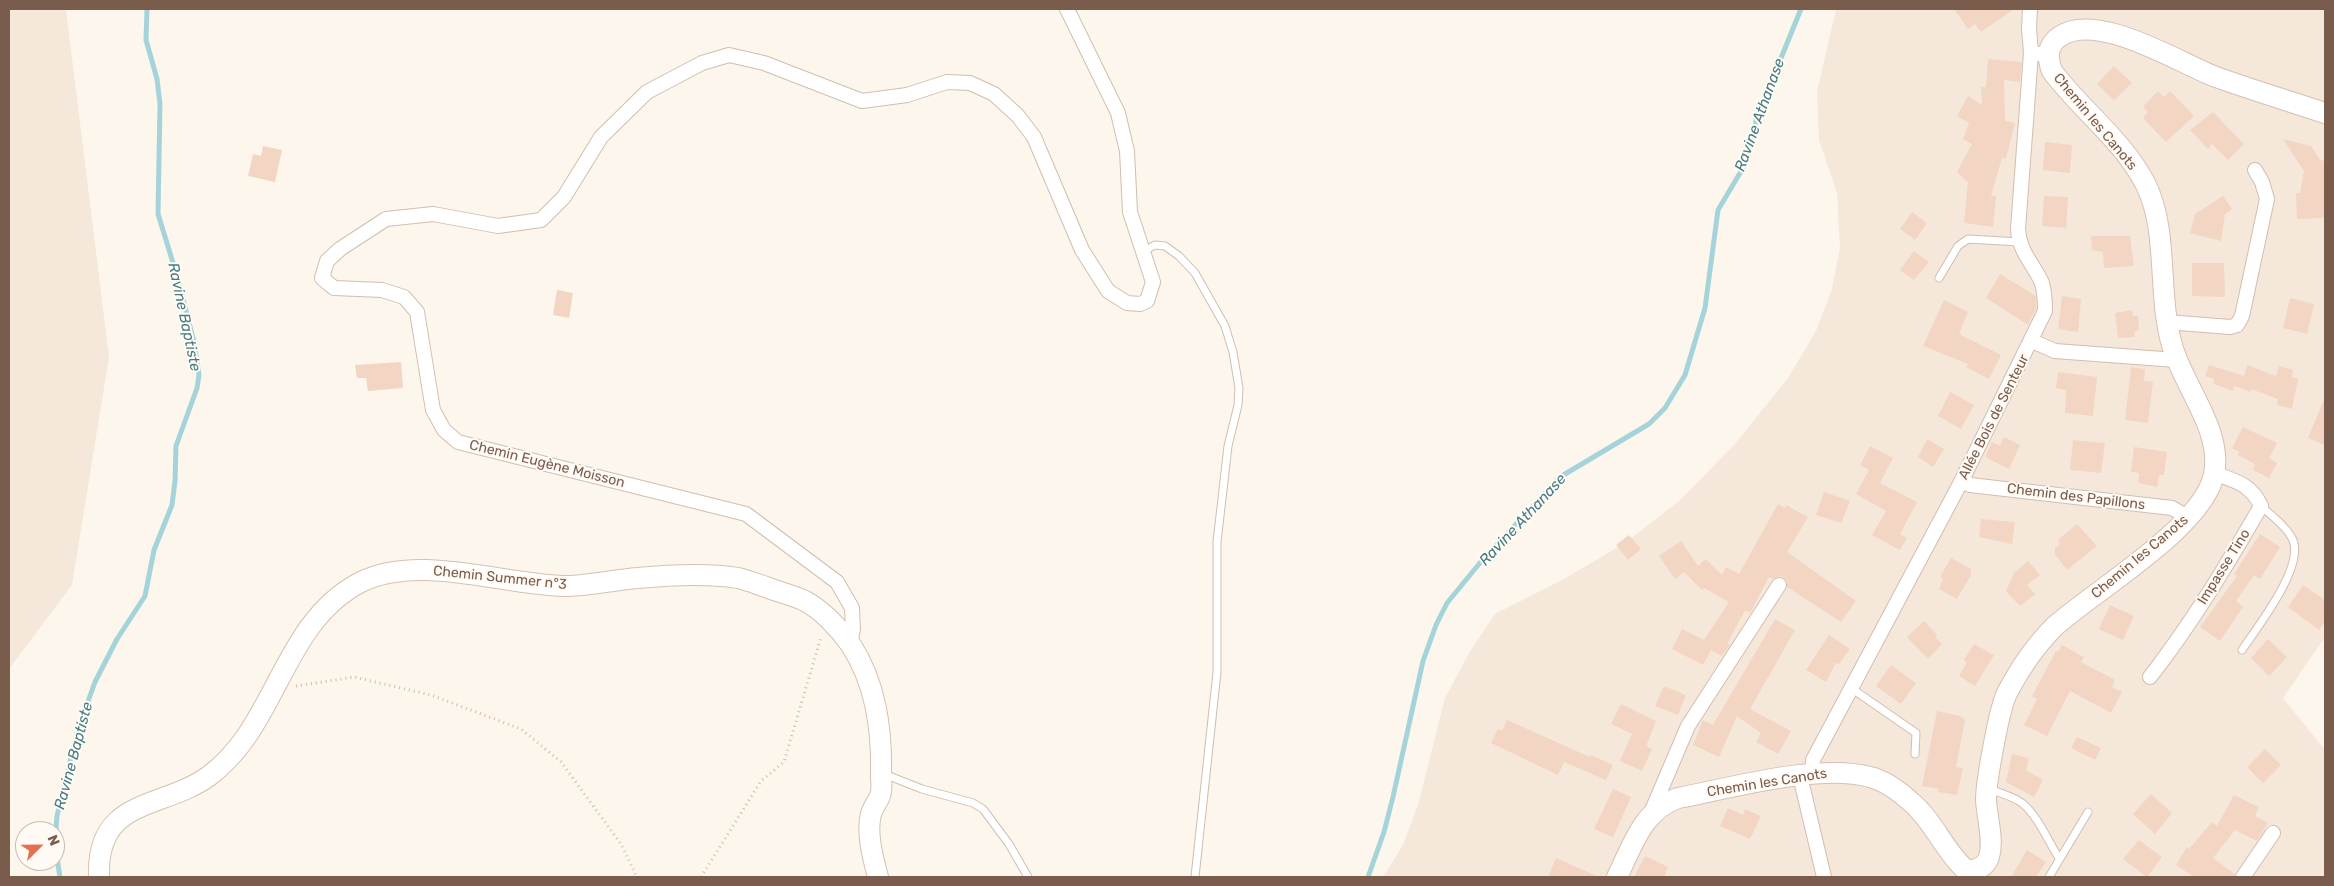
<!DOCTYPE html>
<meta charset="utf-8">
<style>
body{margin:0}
#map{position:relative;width:2334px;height:886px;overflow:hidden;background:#fdf6ec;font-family:Rubik,sans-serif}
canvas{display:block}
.frame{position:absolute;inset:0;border:10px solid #7a5c4d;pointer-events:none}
.north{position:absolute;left:15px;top:821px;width:50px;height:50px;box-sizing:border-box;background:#fffaf3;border:1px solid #cabbb1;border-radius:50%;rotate:67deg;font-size:14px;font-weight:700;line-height:20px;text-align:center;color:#7a5c4d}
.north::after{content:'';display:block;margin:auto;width:18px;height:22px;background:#e76f51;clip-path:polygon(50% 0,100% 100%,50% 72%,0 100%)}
</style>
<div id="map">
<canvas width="2334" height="886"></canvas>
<div class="frame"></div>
<div class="north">N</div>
</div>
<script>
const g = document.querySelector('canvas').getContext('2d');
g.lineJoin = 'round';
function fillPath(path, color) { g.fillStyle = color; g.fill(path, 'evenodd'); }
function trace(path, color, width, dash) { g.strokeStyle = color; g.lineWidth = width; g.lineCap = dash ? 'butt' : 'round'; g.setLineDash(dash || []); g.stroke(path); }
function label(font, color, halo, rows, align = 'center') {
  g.font = font + ' Rubik,sans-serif'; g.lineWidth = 4; g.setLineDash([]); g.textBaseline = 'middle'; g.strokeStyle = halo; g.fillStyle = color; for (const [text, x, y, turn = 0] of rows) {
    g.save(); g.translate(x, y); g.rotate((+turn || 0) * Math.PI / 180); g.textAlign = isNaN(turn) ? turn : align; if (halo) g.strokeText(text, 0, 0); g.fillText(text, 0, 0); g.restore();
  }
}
const residential = new Path2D(`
 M9,9H66L109,357L72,585L9,669Z
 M1836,9H2325V637L2283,698L2325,750V877H1383L1403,845L1418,805L1445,698L1469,653L1495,614L1564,579L1625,543L1679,501L1734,445L1788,378L1816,331L1832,289L1840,247L1837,193L1819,140L1817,92Z`);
const stream = new Path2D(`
 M55,842L57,816L78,729L95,682L117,639L145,596L154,550L172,505L175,481L176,446L197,388L199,375L194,342L178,279L158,214L160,104L157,79L146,40L147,9
 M55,846L60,877
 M1368,877L1384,832L1393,797L1423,661L1436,625L1447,603L1479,564L1560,477L1649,424L1665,408L1685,375L1705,308L1718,210L1746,163L1757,117L1801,9`);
const building = new Path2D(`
 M1954,9H2014L1981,32L1975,24L1968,29Z
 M1988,59L2022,62L2020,82L2004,80L2005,121L2015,123L2006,159L2002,158L1991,196H1996L1993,227L1964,223L1968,182L1957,172L1972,144L1963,139L1969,123L1957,116L1968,96L1982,105L1981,87H1986Z
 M2114,66L2132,83L2114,100L2097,84Z
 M2158,91L2164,97L2170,91L2194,116L2166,142L2143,118L2148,112L2143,107Z
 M2213,112L2244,144L2228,160L2212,144L2208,149L2190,130Z
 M2283,139L2311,146L2320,160L2325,161V218L2297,219L2296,193H2300L2304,171Z
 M2045,142L2072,145L2070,173L2043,170Z
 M263,146L282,150L275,182L248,176L253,154L261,156Z
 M2044,196L2068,197L2066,228L2042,226Z
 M2223,196L2232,209L2225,214L2221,241L2190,233L2195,214Z
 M1912,212L1927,223L1915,240L1900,229Z
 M2091,236H2130L2134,266L2104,268L2103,252L2092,250Z
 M1914,251L1929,262L1914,280L1900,270Z
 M2192,263H2224L2225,297L2192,296Z
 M2000,274L2036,296V309L2028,325L1986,298Z
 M557,290L573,293L569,318L553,315Z
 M2062,296L2081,299L2078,332L2058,329Z
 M2290,298L2314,304L2307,334L2283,328Z
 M1944,300L1968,312L1959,334L2001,355L1989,379L1966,367L1968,364L1923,346Z
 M2132,310L2133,316H2138L2139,330L2134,332L2135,337L2118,338L2115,313Z
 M401,362L403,388L368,391L366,378H357L355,365Z
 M2209,365L2244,376L2247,365L2276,376L2279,366L2293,370L2292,377L2298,379L2292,409L2277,405L2278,399L2251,389V392L2234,386L2233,391L2214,384V379L2205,376Z
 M2131,367L2145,369L2144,381L2153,382L2148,423L2125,420Z
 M2058,372L2097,377L2093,416L2065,413L2066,390L2056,388Z
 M1950,392L1974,405L1961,429L1938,416Z
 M2325,397V445L2308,438Z
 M2243,427L2277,443L2269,458L2277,463L2269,478L2253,470L2255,464L2238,455L2239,452L2232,448Z
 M2004,437L2020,445L2009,469L1985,457L1992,442L2000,446Z
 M1927,439L1944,449L1933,467L1918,457Z
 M2073,440L2105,443L2101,473L2070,470Z
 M1870,446L1893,458L1880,483L1917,502L1900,534L1907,538L1900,550L1872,535L1886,511L1856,494L1869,470L1860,465Z
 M2134,447L2167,452L2164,475H2159L2157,487L2138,483L2139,473L2131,472Z
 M1824,492L1850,501L1841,523L1816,515Z
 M1778,504L1785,508L1786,505L1808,517L1787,552L1856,601L1841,622L1787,587V581L1783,577L1779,576L1773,579L1769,577L1750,613L1745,610L1727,644L1730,645L1722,656L1711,650L1703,665L1672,649L1682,629L1704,640L1729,602L1704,588L1702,590L1684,572L1675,579L1659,556L1681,541L1698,566L1706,559L1722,575L1726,567L1739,574Z
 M1981,519L2015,522L2012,544L1979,537Z
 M2077,524L2097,546L2067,570L2055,554V548L2060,544L2058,540Z
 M2260,534L2280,547L2260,579L2254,575L2236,601L2243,607L2220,641L2200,627L2237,576L2234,574Z
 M1629,535L1641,549L1628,560L1616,545Z
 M1951,558L1971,569V575L1957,599L1939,589L1943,579L1940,577Z
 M2028,561L2040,575L2027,585L2035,594L2020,606L2006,591L2014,573Z
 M2303,585L2325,600V621L2319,630L2288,607Z
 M2110,605L2134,616L2123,640L2099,629Z
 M1775,619L1795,630L1750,709L1791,731L1778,754L1756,742L1761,733L1737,716L1719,757L1693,745L1703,720L1713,725Z
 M1924,621L1937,635L1936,638L1942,644L1928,659L1907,637Z
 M1829,635L1850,649L1839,664L1836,663L1826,682L1806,670Z
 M2268,639L2287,657L2269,676L2251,658Z
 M1974,644L1994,655L1975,686L1959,676L1967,662L1964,660Z
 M2062,645L2084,657L2081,662L2115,680L2112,687L2122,692L2111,713L2070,691L2047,736L2024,725L2037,699L2032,696L2056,651L2058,652Z
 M1891,665L1916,683L1901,704L1876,686Z
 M1664,686L1686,695L1678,715L1655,706Z
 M1621,704L1656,721L1646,746L1652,749L1642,771L1620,761L1632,734L1611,724Z
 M1937,711L1960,716L1965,720L1956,767L1963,768L1957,795L1938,792L1939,789L1922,786Z
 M1507,720L1590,757L1591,755L1613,765L1606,780L1564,762L1558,775L1491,743L1498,729L1502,731Z
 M2077,737L2101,748L2095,760L2071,748Z
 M2265,749L2281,765L2263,783L2247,767Z
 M2012,754L2029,758L2026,770L2043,780L2034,797L2006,782Z
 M1613,789L1631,797L1613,837L1594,829Z
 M2151,794L2172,813L2155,834L2133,814Z
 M2234,795L2259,807L2255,816L2268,823L2257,841L2235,830L2213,858L2235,874L2234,877H2194L2176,865L2187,847L2189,849L2212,822L2217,826Z
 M1728,808L1743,815L1745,809L1761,816L1750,839L1720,826Z
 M2139,840L2162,857L2147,877L2123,859Z
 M2027,850L2046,862L2036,877H2011Z
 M1645,856L1668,867L1664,877H1634Z
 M1556,858L1599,877H1548Z`);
const path = new Path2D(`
 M296,686L354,677L431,695L521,729L561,762L621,844L637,877
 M701,877L761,781L784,762L821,637`);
const lane = new Path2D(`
 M1144,251L1155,245L1165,246L1179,256L1195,273L1225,326L1233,352L1239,388L1238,405L1228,446L1217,542V672L1195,877
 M1939,278L1958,246L1968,239L2019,242
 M2242,650C2258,626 2304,568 2293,540C2287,527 2272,516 2261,506
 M1851,688L1916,733L1915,754
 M884,774L922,789L973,803L983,809L1009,844L1028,877
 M1989,789C2000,793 2012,796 2022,803C2038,816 2048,841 2059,858
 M2049,877L2088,812`);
const street = new Path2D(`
 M2030,9L2029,28L2031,53
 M2167,322L2230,327L2237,325L2242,316L2267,199L2262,182L2255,170
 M2032,341L2055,351L2176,360
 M1962,480L1970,485L2172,508L2189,518
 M850,643L853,629L852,608L837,582L746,514L458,442L444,430L433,410L417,312L404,297L382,290L334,288L322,278L327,261L340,249L386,219L433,214L498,226L541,220L564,197L601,137L647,92L702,63L729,55L764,63L862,101L907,95L947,82L970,83L994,94L1018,116L1034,137L1082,250L1108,291L1127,303L1140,304L1147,301L1153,282L1130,212L1127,151L1118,113L1067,9
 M2150,677C2192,623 2227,565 2261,506C2251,484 2235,481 2214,473
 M1812,774L1813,760L1962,480L2045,311C2045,302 2045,293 2042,283C2033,263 2019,252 2018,229L2031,53L2048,55
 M1800,776L1824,877
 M1650,815L1688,726L1779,585
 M2243,877L2273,833`);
const secondary = new Path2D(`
 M99,877C96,797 162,810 209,776C277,726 282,624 359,583C418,552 505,586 568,586C591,585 614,580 638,578C670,575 706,573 738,578C747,580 757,584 766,587C778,592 793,595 805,601C822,610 840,629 851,645C876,684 882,729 881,775C881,780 882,787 881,792C880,800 873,806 871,814C866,833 873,858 878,877
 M1617,877C1633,845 1642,811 1678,798C1731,788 1819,763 1870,777C1886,781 1899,791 1911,802C1934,821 1944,851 1966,870C1976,871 1985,868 1989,857C1994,840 1987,818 1986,800C1986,782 1999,709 2007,693C2020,668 2034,647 2054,627C2095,590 2204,527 2214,474C2223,430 2183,386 2172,345C2157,293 2169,232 2146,185C2124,141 2081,110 2052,71C2047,58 2047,46 2059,37C2096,10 2179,63 2216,77C2252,90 2289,101 2325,113`);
const streetNames = [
 ["Chemin les Canots",2095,122,50],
 ["Allée Bois de Senteur",1994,417,-63],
 ["Chemin Eugène Moisson",547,464,14],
 ["Chemin des Papillons",2076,497,7],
 ["Chemin les Canots",2140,557,-40],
 ["Impasse Tino",2224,567,-58],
 ["Chemin Summer n°3",500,578,6],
 ["Chemin les Canots",1767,783,-9]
];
const waterNames = [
 ["Ravine Athanase",1760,115,-70],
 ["Ravine Baptiste",184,317,78],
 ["Ravine Athanase",1523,520,-47],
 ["Ravine Baptiste",74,756,-75]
];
fillPath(residential, '#f5e8da');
trace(stream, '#a5d3da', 5);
fillPath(building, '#f3d5c3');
trace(lane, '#d1beb0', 9);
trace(street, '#d1beb0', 16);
trace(secondary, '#d6c0b0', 22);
trace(path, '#d9b8a5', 3, [1, 4]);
trace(lane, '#fff', 7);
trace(street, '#fff', 14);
trace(secondary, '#fff', 20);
label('14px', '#7a5c4d', '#fffaf3', streetNames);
label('italic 15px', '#437c86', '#fffaf3', waterNames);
</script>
